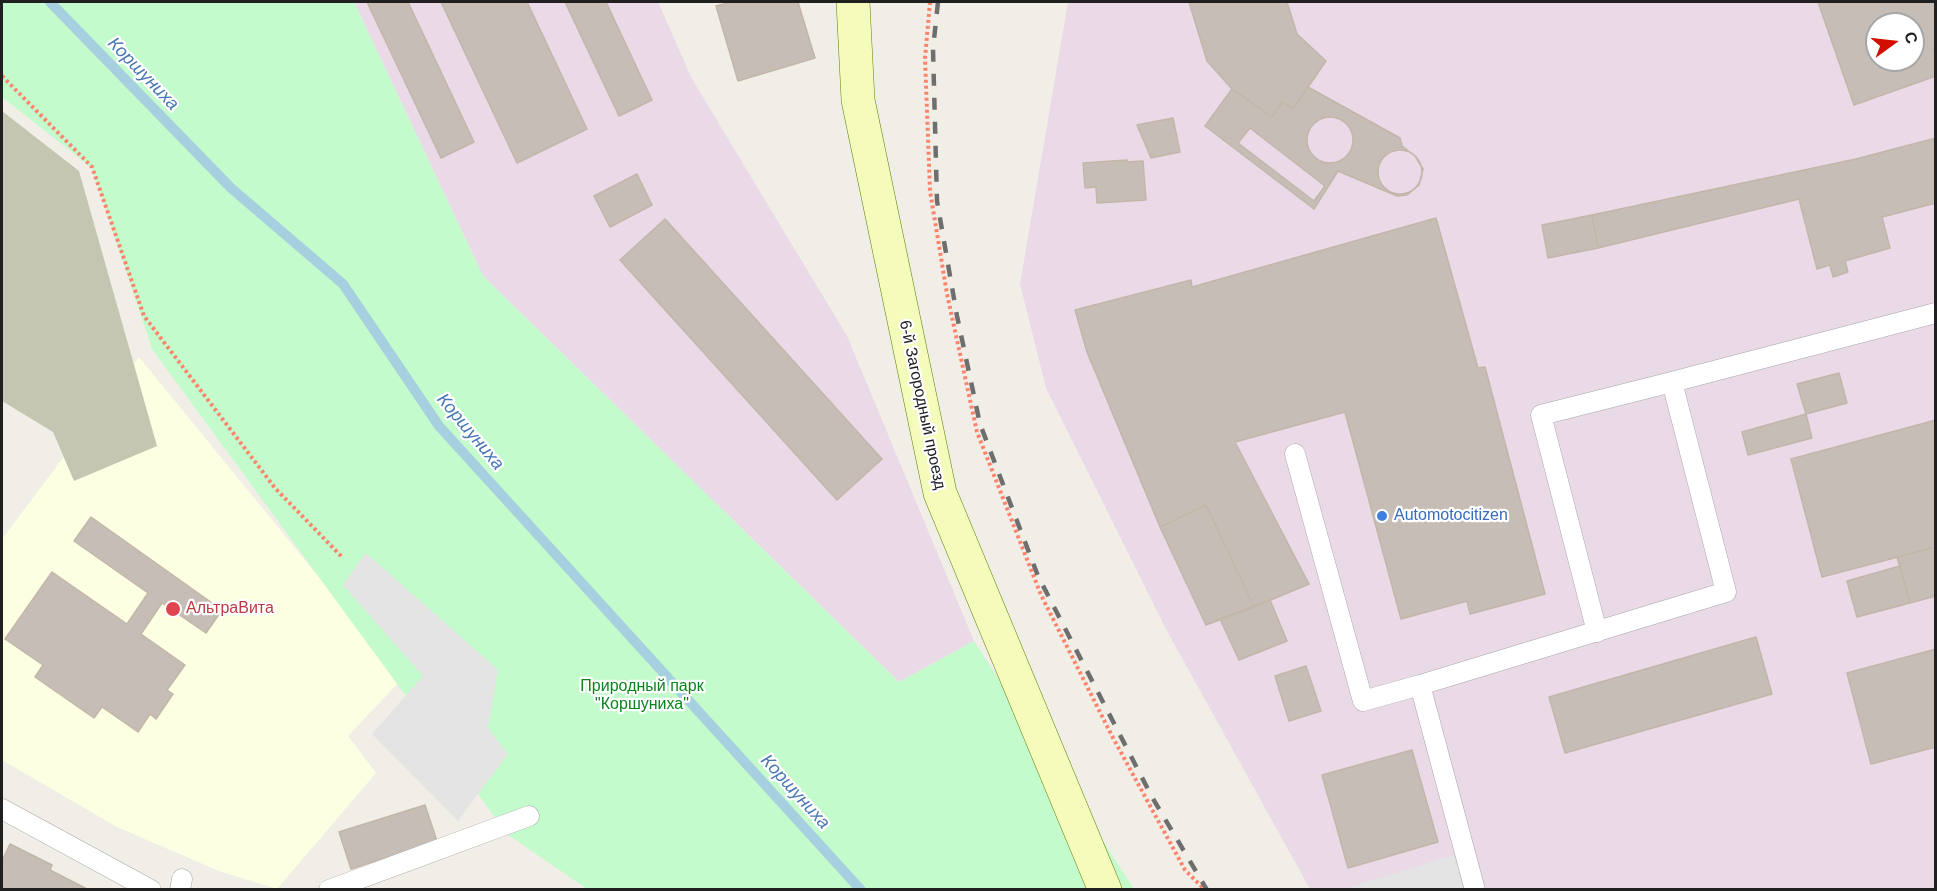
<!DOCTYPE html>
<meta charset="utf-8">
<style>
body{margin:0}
#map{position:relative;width:1937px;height:891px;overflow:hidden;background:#f1eee7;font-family:Helvetica,sans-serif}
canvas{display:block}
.frame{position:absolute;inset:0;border:3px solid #202020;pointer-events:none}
.north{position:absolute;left:1865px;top:12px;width:60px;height:60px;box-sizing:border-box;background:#fff;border:2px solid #a6a6a6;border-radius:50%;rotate:75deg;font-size:16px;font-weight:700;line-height:24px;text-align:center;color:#202020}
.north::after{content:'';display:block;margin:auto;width:21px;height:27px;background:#d10e00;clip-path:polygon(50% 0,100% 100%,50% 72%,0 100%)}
</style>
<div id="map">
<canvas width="1937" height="891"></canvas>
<div class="frame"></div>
<div class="north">С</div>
</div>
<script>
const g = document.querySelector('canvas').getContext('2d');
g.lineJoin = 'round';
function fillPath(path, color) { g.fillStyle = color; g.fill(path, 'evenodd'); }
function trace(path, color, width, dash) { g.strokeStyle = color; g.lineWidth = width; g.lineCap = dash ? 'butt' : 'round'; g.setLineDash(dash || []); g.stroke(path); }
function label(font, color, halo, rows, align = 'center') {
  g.font = font + ' Helvetica,sans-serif'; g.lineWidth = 4.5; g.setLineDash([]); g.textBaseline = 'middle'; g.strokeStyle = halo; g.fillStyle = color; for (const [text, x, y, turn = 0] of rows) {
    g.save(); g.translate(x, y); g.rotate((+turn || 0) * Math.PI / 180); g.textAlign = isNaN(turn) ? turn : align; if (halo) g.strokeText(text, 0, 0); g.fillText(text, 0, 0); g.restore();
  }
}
const industrial = new Path2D(`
 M354,2H658L692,79L847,336L974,641L899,682L483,276Z
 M1068,2H1935V889H1310L1167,631L1046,388L1020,284ZM1877,24H1913V60H1877Z`);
const education = new Path2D(`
 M139,357L402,679L348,736L376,773L277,889L219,871L117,827L2,760V539Z`);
const construction = new Path2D(`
 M2,111L79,171L157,446L74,481L53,432L2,401Z`);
const park = new Path2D(`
 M2,2H354L483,276L899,682L974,641L1134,889H587L507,834L152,349L92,168L2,97Z`);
const parking = new Path2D(`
 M366,553L498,670L488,728L508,754L458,821L372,734L423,676L343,585Z
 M1454,855L1464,889H1344Z`);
const stream = new Path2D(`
 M50,2L231,188L343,284L439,426L861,890`);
const building = new Path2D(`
 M367,2H408L474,142L441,158Z
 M441,2H527L587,129L517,163Z
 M565,2H606L652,100L619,116Z
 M731,2H798L815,58L738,81L716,6Z
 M1189,2H1287L1297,34L1326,61L1293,109L1282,102L1272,117L1232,89L1207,61Z
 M1818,2H1936V49H1933L1936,56V76L1854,105ZM1877,24H1913V60H1877Z
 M1308,87L1400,138L1402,146L1415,156L1423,169L1419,185L1407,195L1397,196L1338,171L1314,209L1205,126L1232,89L1272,117L1282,102L1293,109Z
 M1307 140a23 23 0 1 1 46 0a23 23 0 1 1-46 0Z
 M1173,118L1180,152L1151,158L1137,125Z
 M1250,128L1325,186L1314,201L1238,143Z
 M1936,138V203L1882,217L1890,248L1845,261L1848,272L1833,277L1830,265L1817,269L1799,199L1598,248L1592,215L1856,159Z
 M1378 172a22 22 0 1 1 44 0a22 22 0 1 1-44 0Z
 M1127,160V162L1143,161L1146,200L1097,203L1096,187L1085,188L1083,163Z
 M637,174L652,205L610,227L594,196Z
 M1592,215L1598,248L1548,258L1542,225Z
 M1436,218L1478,368L1485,367L1545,594L1470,614L1467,601L1401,619L1345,412L1235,442L1309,584L1254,607L1206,505L1160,527L1087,352L1075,310L1191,280L1192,287Z
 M665,219L882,459L837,500L620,260Z
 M1839,373L1847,403L1806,414L1797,384Z
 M1806,414L1812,438L1748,455L1742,432Z
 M1936,420V547L1822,577L1791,459Z
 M1206,505L1254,607L1206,625L1160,527Z
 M91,517L222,610L206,633L162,603L141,634L185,665L167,690L173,694L156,719L150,714L138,732L102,707L94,718L35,677L43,665L5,639L52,572L127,624L148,593L74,541Z
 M1936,547V596L1910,603L1897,557Z
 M1900,566L1910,603L1857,617L1847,581Z
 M1270,600L1287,641L1239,660L1220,619Z
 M1756,637L1772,694L1565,753L1549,697Z
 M1936,649V747L1871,764L1847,673Z
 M1306,666L1321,711L1289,721L1275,676Z
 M1412,750L1438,842L1348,868L1322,775Z
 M425,805L437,841L351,869L339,832Z
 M10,844L52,865L50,870L89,890H2V861Z`);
const path = new Path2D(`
 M930,2L925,58L930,191L947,294L977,432L1041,595L1112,736L1185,870L1205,890
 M2,76L92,167L144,316L275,488L342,557`);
const lane = new Path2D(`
 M1295,454L1363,701L1420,685
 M1597,632L1541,415L1672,382
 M2,809L151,890
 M180,890L182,879
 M329,890L529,816
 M1475,890L1420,685L1726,592L1672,382L1936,313`);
const secondary = new Path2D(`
 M853,2L858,100L940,493L1105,890`);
const rail = new Path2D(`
 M938,2L933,49L937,201L957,316L980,424L1038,576L1152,797L1207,890`);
const markers = [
 [1382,516,6,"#3f7fe0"],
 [173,609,8,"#e0444e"]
];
const streetNames = [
 ["6-й Загородный проезд",922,405,78]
];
const shopNames = [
 ["Automotocitizen",1394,516]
];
const healthNames = [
 ["АльтраВита",186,609]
];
const parkNames = [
 ["Природный парк",642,687],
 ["\"Коршуниха\"",642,705]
];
const waterNames = [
 ["Коршуниха",143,74,46],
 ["Коршуниха",470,432,50],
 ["Коршуниха",795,792,48]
];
fillPath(industrial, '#ead9e6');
fillPath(education, '#fdffe2');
fillPath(construction, '#c5c6b2');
fillPath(park, '#c4fbcc');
fillPath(parking, '#e4e4e4');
trace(stream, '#a6cfdf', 10);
fillPath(building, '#c6beb6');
trace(building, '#c3b6a9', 1.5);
trace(lane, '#a7a7a7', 21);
trace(secondary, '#677d02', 34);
trace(path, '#fd846c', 4, [3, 3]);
trace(lane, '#fff', 20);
trace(secondary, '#f4fbbb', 33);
trace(rail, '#6e6e6e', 4.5, [12, 12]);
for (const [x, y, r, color] of markers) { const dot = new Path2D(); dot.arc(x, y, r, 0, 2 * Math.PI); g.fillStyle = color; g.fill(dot); trace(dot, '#fff', 2); }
label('16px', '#202020', '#fff', streetNames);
label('16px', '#366cbe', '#fff', shopNames, 'left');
label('16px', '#be3a42', '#fff', healthNames, 'left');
label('16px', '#09841c', '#fff', parkNames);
label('italic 18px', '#4977b4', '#fff', waterNames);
</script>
